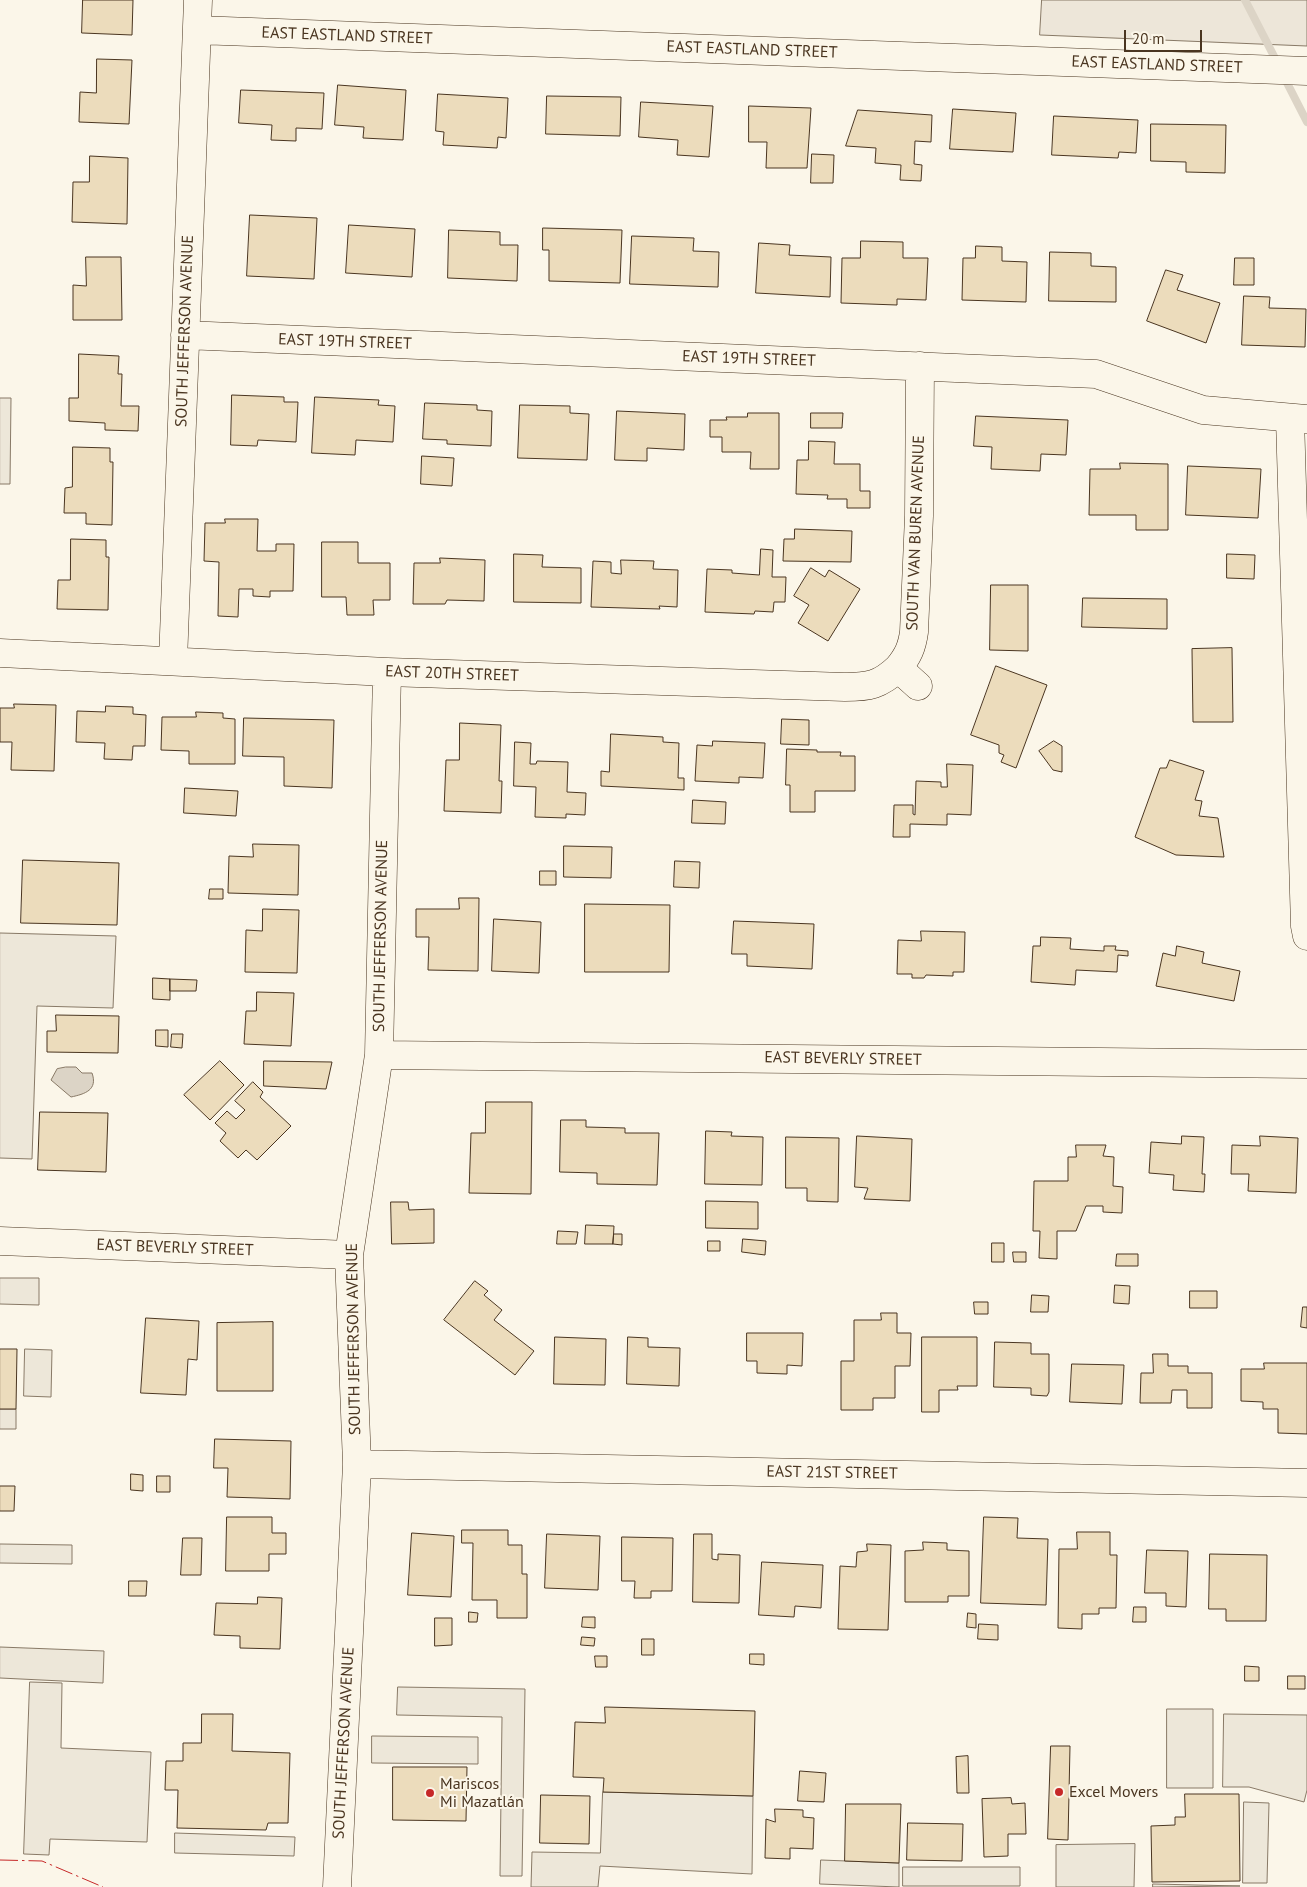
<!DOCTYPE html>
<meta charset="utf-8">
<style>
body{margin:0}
#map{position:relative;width:1307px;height:1887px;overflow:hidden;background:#fbf6e9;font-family:"PT Sans",sans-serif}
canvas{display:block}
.scale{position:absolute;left:1124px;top:30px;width:78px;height:22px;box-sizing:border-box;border:2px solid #4a3520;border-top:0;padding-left:6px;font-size:15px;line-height:18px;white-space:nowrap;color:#4a3520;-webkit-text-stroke:4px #fbf6e9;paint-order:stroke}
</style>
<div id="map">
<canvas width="1307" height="1887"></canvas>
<div class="scale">20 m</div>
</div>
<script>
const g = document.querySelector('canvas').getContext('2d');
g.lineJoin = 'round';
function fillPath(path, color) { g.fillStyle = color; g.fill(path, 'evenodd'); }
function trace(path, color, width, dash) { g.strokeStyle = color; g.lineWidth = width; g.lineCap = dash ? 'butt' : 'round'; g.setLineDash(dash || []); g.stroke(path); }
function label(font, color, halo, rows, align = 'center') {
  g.font = font + ' "PT Sans",sans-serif'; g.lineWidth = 4; g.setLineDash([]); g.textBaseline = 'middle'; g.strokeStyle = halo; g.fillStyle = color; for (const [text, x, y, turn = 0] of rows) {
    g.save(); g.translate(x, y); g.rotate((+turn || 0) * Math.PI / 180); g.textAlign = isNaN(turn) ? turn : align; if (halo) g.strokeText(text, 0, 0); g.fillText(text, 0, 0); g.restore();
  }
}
const green = new Path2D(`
 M1042,0H1307V46L1040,35Z`);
const parking = new Path2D(`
 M0,398H11L10,484H0Z
 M0,933L116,936L113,1008L37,1006L32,1159L0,1158Z
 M0,1278H39V1305L0,1304Z
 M25,1349L52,1350L51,1397L24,1396Z
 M0,1409H16V1429H0Z
 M0,1544L72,1545V1564L0,1563Z
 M0,1647L104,1651L103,1683L0,1678Z
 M30,1682L62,1683L61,1748L151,1752L147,1842L50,1839L49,1855L24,1854Z
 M398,1687L525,1689L522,1876H500L502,1717L397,1715Z
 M1167,1709H1213V1788H1167Z
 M1224,1714L1307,1715V1790L1304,1802L1249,1787H1223Z
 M372,1736L478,1737V1764L372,1763Z
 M603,1792L753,1796L752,1874L600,1866L598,1887H531L532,1852L600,1853Z
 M1244,1802L1269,1803L1267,1883H1243Z
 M175,1833L295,1837L294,1856L175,1853Z
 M1135,1844L1134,1887H1056V1845Z
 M821,1860L899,1863V1887L820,1884Z
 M903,1867H1020V1886H903Z
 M1153,1884L1240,1886L1153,1887Z`);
const water = new Path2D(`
 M66,1067H76L82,1073H92C98,1090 85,1094 71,1097L51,1080L57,1069Z`);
const stream = new Path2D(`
 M1245,0L1278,64
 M1283,75L1307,122`);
const building = new Path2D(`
 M83,0H133L132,35L82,33Z
 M97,59L132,60L129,124L79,122L80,92L96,93Z
 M338,85L406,90L403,140L363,138L364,127L335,125Z
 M241,90L324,93L322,129L296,128V141L271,140L272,125L239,123Z
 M438,94L508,98L506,138L498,137L497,148L443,145L444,132L436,131Z
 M547,96L621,97L620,136L546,134Z
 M641,102L713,106L709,157L677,155L678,140L639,137Z
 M749,106L811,108L807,168H766L767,142H749Z
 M953,109L1016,113L1013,152L950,149Z
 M858,110L932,115L931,142L915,141L914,164L922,165L921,181L900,180L901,165L875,163L876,148L846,146Z
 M1054,116L1138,120L1136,153L1119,152L1118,158L1052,155Z
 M1151,124L1226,125L1225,173L1186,172V162L1151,161Z
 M812,154L834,155L833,183H811Z
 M90,156L128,158L127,224L72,222L73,182H89Z
 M250,215L317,218L314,279L247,276Z
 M349,225L415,229L412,277L346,273Z
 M543,228L622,230L620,283L549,281V250H543Z
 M449,230L500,232V245H518L517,281L448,278Z
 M632,236L694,238L693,251L719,252L718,287L630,284Z
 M861,241L903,242V258H928L926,300L897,299V305L841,303L842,258H860Z
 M759,243L790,245L789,255L831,257L830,297L756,293Z
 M976,246L1002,247V261L1027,262L1026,302L962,300L963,258H975Z
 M1050,252L1091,253V266L1116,267V302L1049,301Z
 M86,257H121L122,320H73V285L86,286Z
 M1235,258H1254V285H1234Z
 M1166,270L1183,275L1177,290L1220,303L1206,343L1147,321Z
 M1244,296L1270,297L1269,308L1306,309L1305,347L1242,345Z
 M79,354L119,356L118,374H122L121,406H139L138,431L105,430V423L69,421V398H78Z
 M232,395L284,397V402H298L296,442L258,440L257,446L231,445Z
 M315,397L379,400L378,405L395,406L393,442L356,440L355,455L312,453Z
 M425,403L477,405V410L492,411L491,446L447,444V440L423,439Z
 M520,405L570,406V413L589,414L587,460L518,458Z
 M617,411L685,414L684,450L647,448V461L615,460Z
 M748,413H779V469H750L751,452H722V437H710V420H727L726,417H747Z
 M811,413H843L842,428H811Z
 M976,416L1068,420L1066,455L1041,454L1040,471L991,469L992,447L974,446Z
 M809,441L835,442L834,464H860V491H870V508H847V499H827L828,495L796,494L797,460H808Z
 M73,447L110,448V462H113L112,525L86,524V513H64L65,488L72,487Z
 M422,456L454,458L452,486L421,484Z
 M1120,463L1168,464V530H1136V515H1089L1090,469H1120Z
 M1188,466L1261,469L1258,518L1186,515Z
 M225,519H258L257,551H276V544H294L293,591H270V597L253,596V589H239L238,617L218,616L219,562L204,561L205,523H225Z
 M795,529L852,531L851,562L783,561L784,539H794Z
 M71,539L106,540V557H109L108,610L57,609L58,580H70Z
 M322,542H358V563H390V600H373L374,615H347L346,597H322Z
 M761,549L773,550L772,577H786L785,602H774L773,612L755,611L754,614L705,612L707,569L732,570V573L759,575Z
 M514,554L543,555L542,567L581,568V603L514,602Z
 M1227,554L1255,555L1254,579L1227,578Z
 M440,558L485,560L484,601L447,600L445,604H413L414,563H440Z
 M621,560L654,561L653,569L678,570L677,607L659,606L660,609L591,607L593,561L611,562V573L621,574Z
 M811,568L825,577L829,570L860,589L828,641L798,623L809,605L794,596Z
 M991,585H1028V651L990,650Z
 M1083,598L1167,599V629L1082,627Z
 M1232,648L1233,722H1193L1192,649Z
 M996,666L1047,685L1016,768L1001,762L1004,755L999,753V745L971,735Z
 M14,704L56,705L54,771L11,770L12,742H0V708H14Z
 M106,706L133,707V714L146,715L145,746H133L132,760L104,759L105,743L76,742L77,711L105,712Z
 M196,712L223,713V718L235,719V764H189V751L161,750L162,717H196Z
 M244,718L334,720L332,788L284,786V757L243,756Z
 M782,719L809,720V745L781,744Z
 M460,723L501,725L499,781H502L501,813L444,811L446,760H459Z
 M611,734L663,737V742L679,743L678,778H684V790L601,786V771L609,772Z
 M713,741L765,743L763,778L739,777V783L695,781L697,745L712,746Z
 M1054,741L1062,746V772L1053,770L1039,751Z
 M515,742L531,743L530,764H536L537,761L568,762L567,792L586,793L585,815L566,814V818L535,817L536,787L514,786Z
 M787,749L817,750V752H841L840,756H855V791H815V812H790V785H786Z
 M1170,760L1204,771L1195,800L1202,801L1199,816L1218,818L1224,857L1176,855L1135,837L1160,768H1166Z
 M947,764L973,765L971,815L947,814V825L910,824V837H893L894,805H913V814L915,815L916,781L941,782V787H947Z
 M185,788L238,791L236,816L184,813Z
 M693,800L726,802L725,824L692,823Z
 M253,844L299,845L298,895L228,893L229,856L253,857Z
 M564,846L612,847L611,878L564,877Z
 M23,860L119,863L117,925L21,923Z
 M675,861L700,862L699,888L674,887Z
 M540,871H556V885H540Z
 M210,889H223V899H209Z
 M459,898H479L478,971L428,970L429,937H416V909H459Z
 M585,904L670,905L669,972H585Z
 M263,909L299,910L297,973L245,972L246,930L262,931Z
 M494,919L541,922L539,973L492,971Z
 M734,921L814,924L812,969L747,966V954H732Z
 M921,931L965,932L964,972H953V976L926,975L924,978H912V974H897L898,940L921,941Z
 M1041,937L1071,938L1070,949L1104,951V946H1116L1115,950L1128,951V956L1118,955L1117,972L1076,970L1075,985L1031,982L1033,946H1040Z
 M1177,946L1204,952L1202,963L1240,971L1234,1001L1156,986L1163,953L1175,956Z
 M153,978L170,979V1000L153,999Z
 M170,979L197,980L196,991H170Z
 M257,992L294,993L291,1046L244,1044L246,1011H256Z
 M56,1015L119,1016L118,1053L47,1052V1031H56Z
 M156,1030H168V1047L156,1046Z
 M172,1034H183L182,1048L171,1047Z
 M220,1061L244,1085L210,1120L184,1095Z
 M264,1061L332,1062L326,1089L264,1086Z
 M253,1082L263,1092L260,1097L291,1126L257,1160L246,1150L238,1158L220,1141L226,1133L215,1123L227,1111L236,1119L245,1110L235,1101Z
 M486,1102H532L531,1194L469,1193L471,1133H485Z
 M40,1112L108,1113L106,1172L38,1170Z
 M561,1120H586V1127L625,1128V1133H659L657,1185L597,1184V1173L560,1172Z
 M706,1131L732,1132L731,1136L763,1137L762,1185L705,1184Z
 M857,1136L912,1139L910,1201L864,1199L868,1188L855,1187Z
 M1182,1136L1204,1137L1202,1174H1205L1204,1192L1173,1190L1174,1175L1149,1173L1151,1142L1181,1144Z
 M1260,1136L1298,1138L1296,1193L1248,1191L1249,1174H1231L1232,1145L1260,1146Z
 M786,1137L839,1138L838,1202L807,1201V1188H786Z
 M1076,1145H1106L1103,1156L1114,1157L1113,1186L1123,1187L1122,1213L1103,1212V1206H1086L1076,1231H1057V1259L1039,1258L1040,1231H1033L1034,1181H1068V1157H1076Z
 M706,1201L758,1202V1229L706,1228Z
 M391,1202H408L409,1210L434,1209V1243L392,1244Z
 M586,1225L614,1226L613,1244H585Z
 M558,1231L578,1232L576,1244H557Z
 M614,1234H622V1245L613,1244Z
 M743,1239L766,1241L765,1255L742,1252Z
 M708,1241H720V1251H708Z
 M992,1243H1004V1262H992Z
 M1013,1252H1026V1262H1014Z
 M1117,1254H1138V1266H1116Z
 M475,1281L488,1291L484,1295L502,1310L494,1320L534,1351L515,1375L444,1320Z
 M1115,1285L1130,1286L1129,1304L1114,1303Z
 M1190,1291H1217V1308H1190Z
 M1032,1295L1049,1296L1048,1312H1031Z
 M974,1302H988V1314H975Z
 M1303,1307H1307V1328L1301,1327Z
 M881,1313H897V1333H911L910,1366H895V1398H873V1410H841V1361H854V1320H881Z
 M146,1318L199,1321L197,1360L188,1359L186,1395L141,1393Z
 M273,1322V1391H217V1323Z
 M747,1333H803L802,1366L787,1365V1374L757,1373V1361H747Z
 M555,1337L606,1339L605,1385L554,1384Z
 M628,1337L648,1338V1347L680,1348L679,1386L627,1384Z
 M922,1337H977V1386H957L958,1390H939V1412H922Z
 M995,1342L1031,1343V1354H1049V1392L1047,1396L1031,1395V1388L994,1387Z
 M0,1349H17L16,1409H0Z
 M1153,1354H1168V1366H1188V1373H1212V1408H1187V1390H1172L1171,1403H1140L1141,1373H1153Z
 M1264,1363H1307V1434L1278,1433V1409H1263V1402L1241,1401V1369H1264Z
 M1072,1364L1124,1365L1122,1404L1070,1402Z
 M215,1439L291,1441L290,1499L227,1497L228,1468H214Z
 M131,1474L143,1475V1491L131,1490Z
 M157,1476H170V1492H157Z
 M0,1486H15L14,1511H0Z
 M227,1517H272V1533H286V1554H269V1571H226Z
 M984,1517L1018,1518L1017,1538L1048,1539L1046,1605L981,1603Z
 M462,1530H508V1545H522V1574H527V1618H497V1600H472L473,1543H462Z
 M1077,1532H1110V1555H1117L1116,1608H1099V1614H1082V1629L1058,1628L1059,1549H1077Z
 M412,1533L454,1536L451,1597L408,1595Z
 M547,1534L600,1536L598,1590L545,1588Z
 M694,1534H712V1559L718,1560V1554L740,1555L739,1603L693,1602Z
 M622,1537L673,1538L672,1591H651V1598H634L635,1581H622Z
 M183,1538H202L201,1575H181Z
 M923,1542L947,1543V1550L969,1551V1596H948V1602H905V1551L923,1550Z
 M867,1544L891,1545L888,1630L838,1629L840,1566L856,1567L857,1552L867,1551Z
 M1147,1550L1188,1551L1186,1607L1166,1606V1593H1145Z
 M1210,1554L1267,1555L1266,1621H1226V1609H1209Z
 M762,1562L823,1565L821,1608L795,1606L794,1617L759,1615Z
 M129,1581H147L146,1596H129Z
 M258,1597L282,1598L280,1649L240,1648V1636L214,1635L216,1603L257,1604Z
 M1134,1607H1146V1622H1133Z
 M469,1612L478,1613L477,1622H469Z
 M968,1613L976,1614V1628L967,1627Z
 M583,1617H595V1628L582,1627Z
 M435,1618H452V1645L435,1646Z
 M979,1624L998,1625V1640L978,1639Z
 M582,1637L595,1638L594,1646L581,1645Z
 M642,1639H654V1655H642Z
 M750,1654H764V1665L750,1664Z
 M595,1656H607V1667H596Z
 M1245,1666L1259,1667V1681H1245Z
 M1288,1676H1305V1689H1288Z
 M605,1707L755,1711L753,1796L603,1792L604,1778L573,1777L575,1722L605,1723Z
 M202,1714H233L232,1751L290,1753L288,1823H268L266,1830L177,1828L178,1790H165L166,1761H183V1743H201Z
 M1051,1746H1070L1068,1840L1048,1839Z
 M968,1756L969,1793H957L956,1757Z
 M393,1767H467L466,1821L393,1820Z
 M800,1771L826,1773L824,1802L798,1801Z
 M1185,1794H1239L1240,1881L1152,1882L1151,1826L1175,1825V1817H1185Z
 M541,1795L590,1796L589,1844L540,1843Z
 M1011,1798L1012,1804L1025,1803L1026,1834H1008V1856L984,1857L982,1799Z
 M846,1804H901L899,1863L845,1861Z
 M775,1809L803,1810V1817L814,1818L813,1849L790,1848V1859L765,1858L766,1819L775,1822Z
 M908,1823L963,1824L962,1861L907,1860Z`);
const minor = new Path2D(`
 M197,30L1307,71
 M185,335L1096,374L1203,410L1307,419
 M1290,418L1305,926L1307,936
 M0,653L387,672L845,687C869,687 880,685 898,668
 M173,661L198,0
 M918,686L898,668C908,656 912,647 914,632L919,516L920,366
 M379,1055L1307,1064
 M0,1241L349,1255
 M357,1464L1307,1483
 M337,1887L357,1464L349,1255L379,1055L387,672`);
const power = new Path2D(`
 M0,1860L42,1861L103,1887`);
const markers = [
 [1059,1792,5,"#c62828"],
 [430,1793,5,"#c62828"]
];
const streetNames = [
 ["EAST EASTLAND STREET",347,36,2],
 ["EAST EASTLAND STREET",752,50,2],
 ["EAST EASTLAND STREET",1157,65,2],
 ["SOUTH JEFFERSON AVENUE",185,331,-88],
 ["EAST 19TH STREET",345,342,2],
 ["EAST 19TH STREET",749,359,2],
 ["SOUTH VAN BUREN AVENUE",916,533,-88],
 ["EAST 20TH STREET",452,674,2],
 ["SOUTH JEFFERSON AVENUE",381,936,-89],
 ["EAST BEVERLY STREET",843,1059,1],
 ["EAST BEVERLY STREET",175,1248,2],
 ["SOUTH JEFFERSON AVENUE",354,1339,-91],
 ["EAST 21ST STREET",832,1473,1],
 ["SOUTH JEFFERSON AVENUE",344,1743,-87]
];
const poiNames = [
 ["Mariscos",440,1784],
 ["Mi Mazatlán",440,1802],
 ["Excel Movers",1069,1792]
];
fillPath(green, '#ede6d9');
trace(green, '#887966', 1);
fillPath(parking, '#ede7d9');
trace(parking, '#887966', 1);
fillPath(water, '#dcd4c6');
trace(water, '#887966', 1);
trace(stream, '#dcd4c6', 8);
fillPath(building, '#ecdcbc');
trace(building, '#4a3520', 1);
trace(minor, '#4a3520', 29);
trace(minor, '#fbf6e9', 28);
trace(power, '#c62828', 1, [18, 4, 2.5, 4]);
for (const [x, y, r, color] of markers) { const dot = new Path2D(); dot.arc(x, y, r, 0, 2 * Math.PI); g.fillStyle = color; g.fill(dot); trace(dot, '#fbf6e9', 2); }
label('16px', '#4a3520', '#fbf6e9', streetNames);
label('16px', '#4a3520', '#fbf6e9', poiNames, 'left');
</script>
